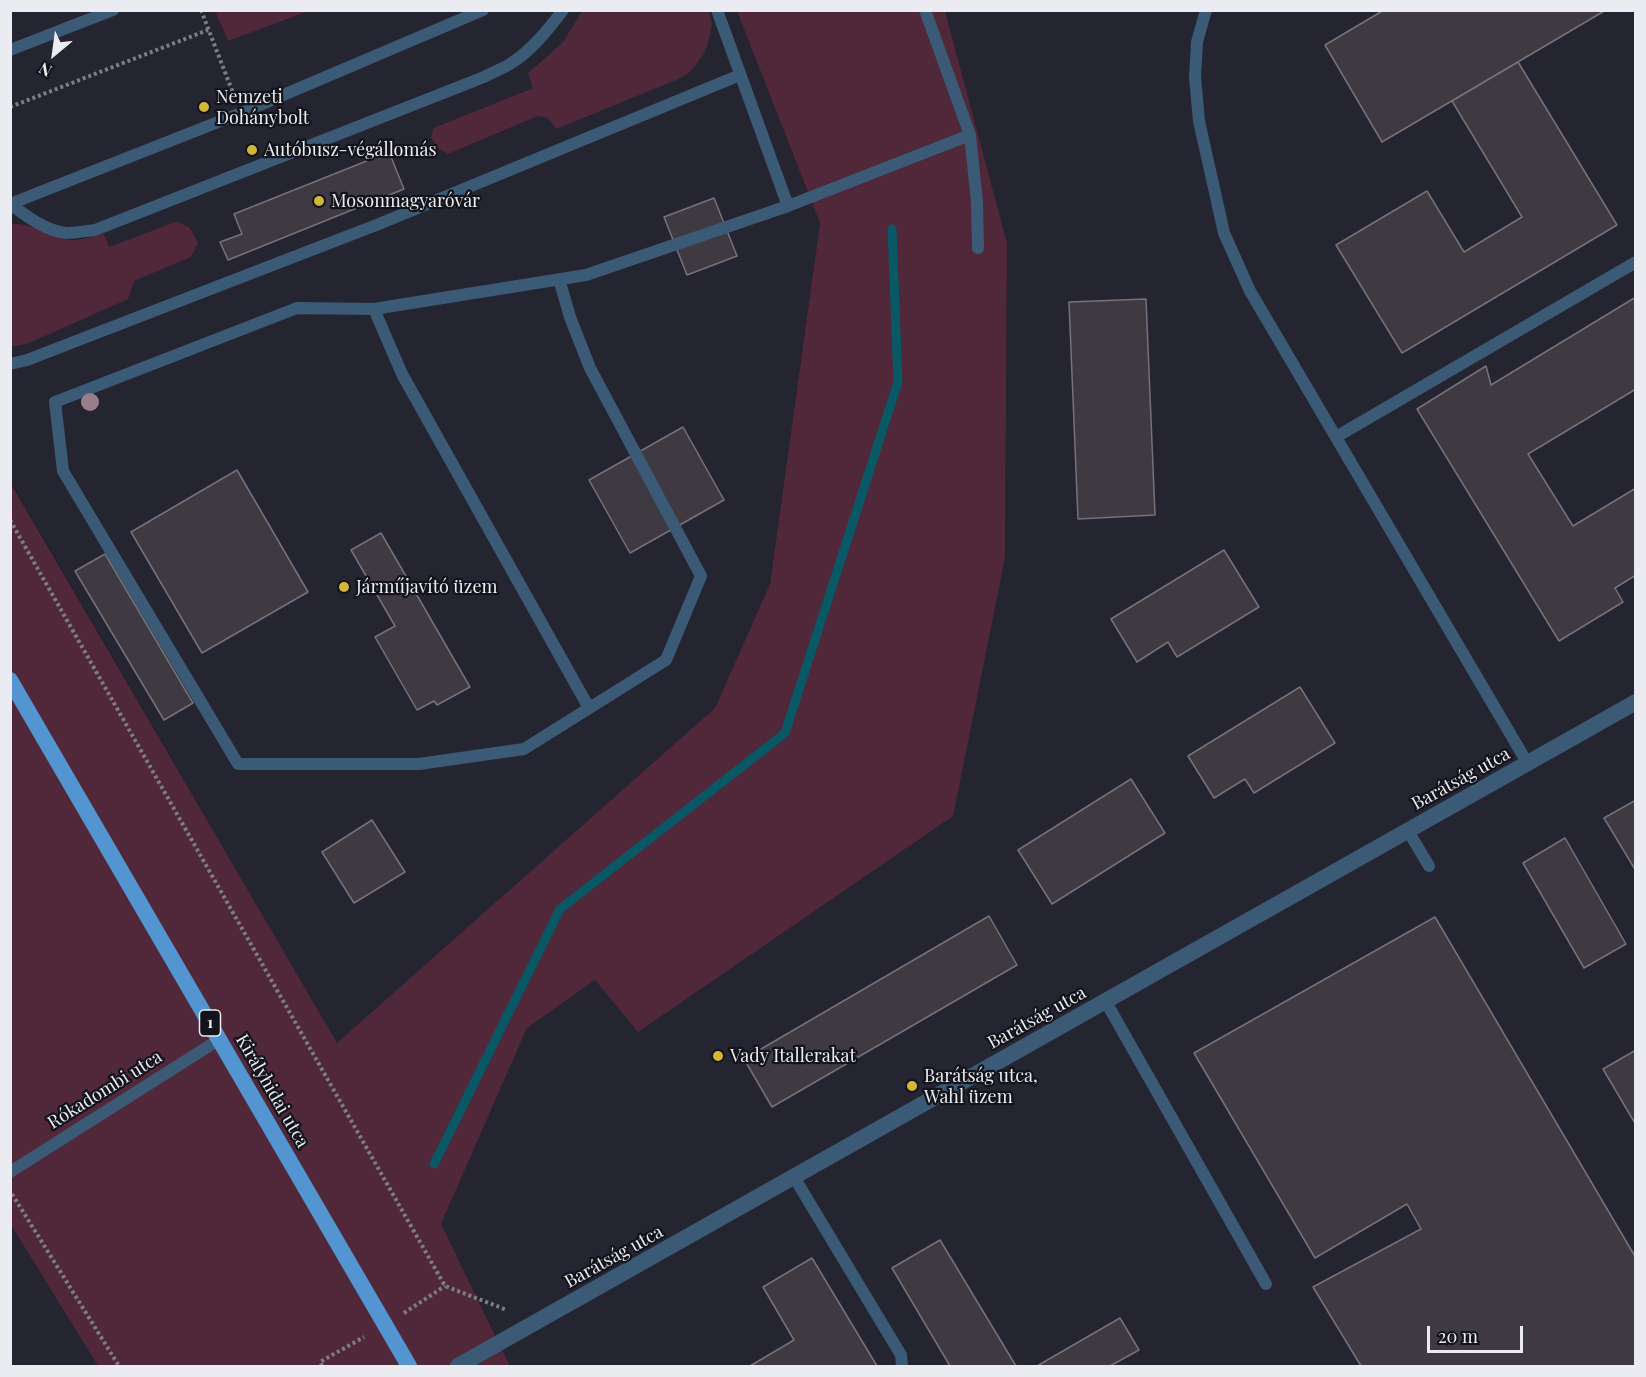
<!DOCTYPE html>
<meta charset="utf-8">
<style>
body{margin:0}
#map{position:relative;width:1646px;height:1377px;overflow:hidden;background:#1c1d24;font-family:"Playfair Display",serif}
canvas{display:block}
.frame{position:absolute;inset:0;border:12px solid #ebecf1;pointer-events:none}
.north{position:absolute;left:24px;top:24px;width:60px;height:60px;-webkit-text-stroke:4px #13141b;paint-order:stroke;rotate:209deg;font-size:16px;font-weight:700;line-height:24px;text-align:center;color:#ebecf1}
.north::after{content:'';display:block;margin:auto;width:21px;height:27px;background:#ebecf1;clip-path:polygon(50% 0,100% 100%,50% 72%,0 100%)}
.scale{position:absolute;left:1427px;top:1326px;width:96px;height:27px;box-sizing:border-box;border:3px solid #ebecf1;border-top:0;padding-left:8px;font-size:18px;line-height:21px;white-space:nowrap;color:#ebecf1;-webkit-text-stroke:4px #13141b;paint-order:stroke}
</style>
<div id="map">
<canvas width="1646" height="1377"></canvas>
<div class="frame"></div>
<div class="north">N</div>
<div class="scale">20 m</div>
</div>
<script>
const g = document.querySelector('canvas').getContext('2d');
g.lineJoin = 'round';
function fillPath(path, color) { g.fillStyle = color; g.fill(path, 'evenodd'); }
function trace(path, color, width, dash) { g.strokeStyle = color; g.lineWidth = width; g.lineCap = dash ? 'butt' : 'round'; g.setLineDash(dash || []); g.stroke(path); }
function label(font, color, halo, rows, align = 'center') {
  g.font = font + ' "Playfair Display",serif'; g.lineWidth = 4.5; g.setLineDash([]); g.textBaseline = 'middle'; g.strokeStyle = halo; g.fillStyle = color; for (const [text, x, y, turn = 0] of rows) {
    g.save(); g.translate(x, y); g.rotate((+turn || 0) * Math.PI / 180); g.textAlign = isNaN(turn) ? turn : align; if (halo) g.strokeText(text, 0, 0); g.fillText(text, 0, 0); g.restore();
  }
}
const built = new Path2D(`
 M11,11H215L228,41L309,11H582L563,42L535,66L533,88L433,128L431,138L437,148L448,154L538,116L548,118L712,24L709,11H737L820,223L770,584L715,708L337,1044L11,482V347H13L133,281L191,257L175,222L109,247L104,234L70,240L33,227L16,223L11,224Z
 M945,11H1635V1366H510L441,1224L527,1028L595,980L639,1032L1005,558L1007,243Z
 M11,1225L98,1366H11Z`);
const green = new Path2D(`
 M215,11H309L228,41Z
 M582,11H709L712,24L708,44L703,55L694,67L687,74L676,80L556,129L548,118L538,116L448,154L437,148L431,137L433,128L533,88L528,73L563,42Z
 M737,11H945L1007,243L1005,558L953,816L638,1032L595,980L527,1028L441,1224L510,1366H98L11,1225L10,482L337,1043L715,708L770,584L820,223Z
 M175,222C190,225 191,229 198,243L191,257L134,281L128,299L29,343L11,347V224C30,221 53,239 71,240C81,240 94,236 104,234L109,247Z`);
const stream = new Path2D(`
 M434,1164L560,909L785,733L898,382L892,229`);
const building = new Path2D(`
 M1384,10H1606L1382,142L1325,45Z
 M1518,62L1617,225L1402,353L1336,245L1427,191L1464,252L1522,217L1452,101Z
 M389,152L404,189L228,260L220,242L242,234L234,214Z
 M714,198L737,256L687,275L664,217Z
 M1636,297V389L1528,454L1573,526L1636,488V575L1615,588L1623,602L1559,641L1417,409L1486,366L1491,385Z
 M1146,299L1155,515L1078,519L1069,302Z
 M683,427L724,500L630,553L589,480Z
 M237,470L308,592L202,653L131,532Z
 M381,533L470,687L437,705L434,701L417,710L375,637L395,626L351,550Z
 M1224,550L1259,607L1177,657L1168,642L1137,662L1111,619Z
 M105,554L193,703L164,720L75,571Z
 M1300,687L1335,743L1254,793L1245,779L1214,798L1188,756Z
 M1131,779L1165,833L1052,904L1018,850Z
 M1636,800V871L1604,818Z
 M372,820L405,872L354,903L322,852Z
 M1565,838L1626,944L1584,968L1523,863Z
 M989,916L1017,965L772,1107L744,1059Z
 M1435,917L1636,1258V1366H1361L1313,1287L1421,1229L1407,1204L1315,1258L1194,1053Z
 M1636,1050V1125L1603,1069Z
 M940,1240L1016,1366H950L892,1268Z
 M812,1258L877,1366H750L794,1340L763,1287Z
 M1120,1318L1139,1350L1110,1366H1037Z`);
const path = new Path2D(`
 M201,10L233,93
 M10,107L208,30
 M10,520L445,1286L507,1310
 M12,1194L119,1366
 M404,1313L445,1286
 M322,1366L320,1362L364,1337`);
const service = new Path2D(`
 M717,10L788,206L970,135
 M925,10L970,135L977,202L978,248
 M1206,10L1197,42L1195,77L1199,121L1224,233L1250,291L1528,764
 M10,50L113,10
 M10,204C27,216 45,231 66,233C75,233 86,231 95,230L484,77C493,72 502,69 510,64C531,51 548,30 563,10
 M10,204L241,113L483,10
 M559,279L570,317L590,368L701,576L666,660L524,749L419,764H238L63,471L55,402L297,308L374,309L586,275L788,206
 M374,309L402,374L589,708
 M10,364L27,360L379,224L740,75
 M1336,437L1636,262
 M1408,831L1429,866
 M1106,1002L1266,1284
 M10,1172L220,1039
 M794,1177L901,1355L902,1366`);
const minor = new Path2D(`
 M458,1366L1636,702`);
const primary = new Path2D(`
 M10,680L409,1366`);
const trees = [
 [90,402]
];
const markers = [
 [204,107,6,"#d3b635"],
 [252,150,6,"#d3b635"],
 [319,201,6,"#d3b635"],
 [344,587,6,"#d3b635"],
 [718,1056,6,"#d3b635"],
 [912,1086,6,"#d3b635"]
];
const shields = [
 [210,1023,21]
];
const shieldNames = [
 ["1",210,1023]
];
const poiNames = [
 ["Nemzeti",216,97],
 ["Dohánybolt",216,118],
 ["Autóbusz-végállomás",264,150],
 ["Mosonmagyaróvár",331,201],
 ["Járműjavító üzem",356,587],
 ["Vady Itallerakat",730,1056],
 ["Barátság utca,",924,1076],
 ["Wahl üzem",924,1097]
];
const streetNames = [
 ["Barátság utca",1461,779,-29],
 ["Barátság utca",1037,1018,-29],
 ["Rókadombi utca",105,1090,-32],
 ["Királyhidai utca",272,1091,60],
 ["Barátság utca",614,1257,-29]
];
fillPath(built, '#252532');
fillPath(green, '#50283a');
trace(stream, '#085866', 9);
fillPath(building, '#3f3a41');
trace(building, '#777179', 1.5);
trace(path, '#7d7e84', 4, [3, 3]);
trace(service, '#3b5a76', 12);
trace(minor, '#3b5a76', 16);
trace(primary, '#5395d0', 16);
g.fillStyle = '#987d8c';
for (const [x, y] of trees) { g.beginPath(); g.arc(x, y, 9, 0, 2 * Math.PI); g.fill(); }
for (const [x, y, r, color] of markers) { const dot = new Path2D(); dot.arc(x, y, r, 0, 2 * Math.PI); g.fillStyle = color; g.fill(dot); trace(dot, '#13141b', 2); }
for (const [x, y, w] of shields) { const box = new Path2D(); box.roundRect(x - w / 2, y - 13, w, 26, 4.5); g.fillStyle = '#13141b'; g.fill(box); trace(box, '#ebecf1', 1.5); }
label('bold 16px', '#ebecf1', null, shieldNames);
label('18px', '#ebecf1', '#13141b', poiNames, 'left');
label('18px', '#ebecf1', '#13141b', streetNames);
</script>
